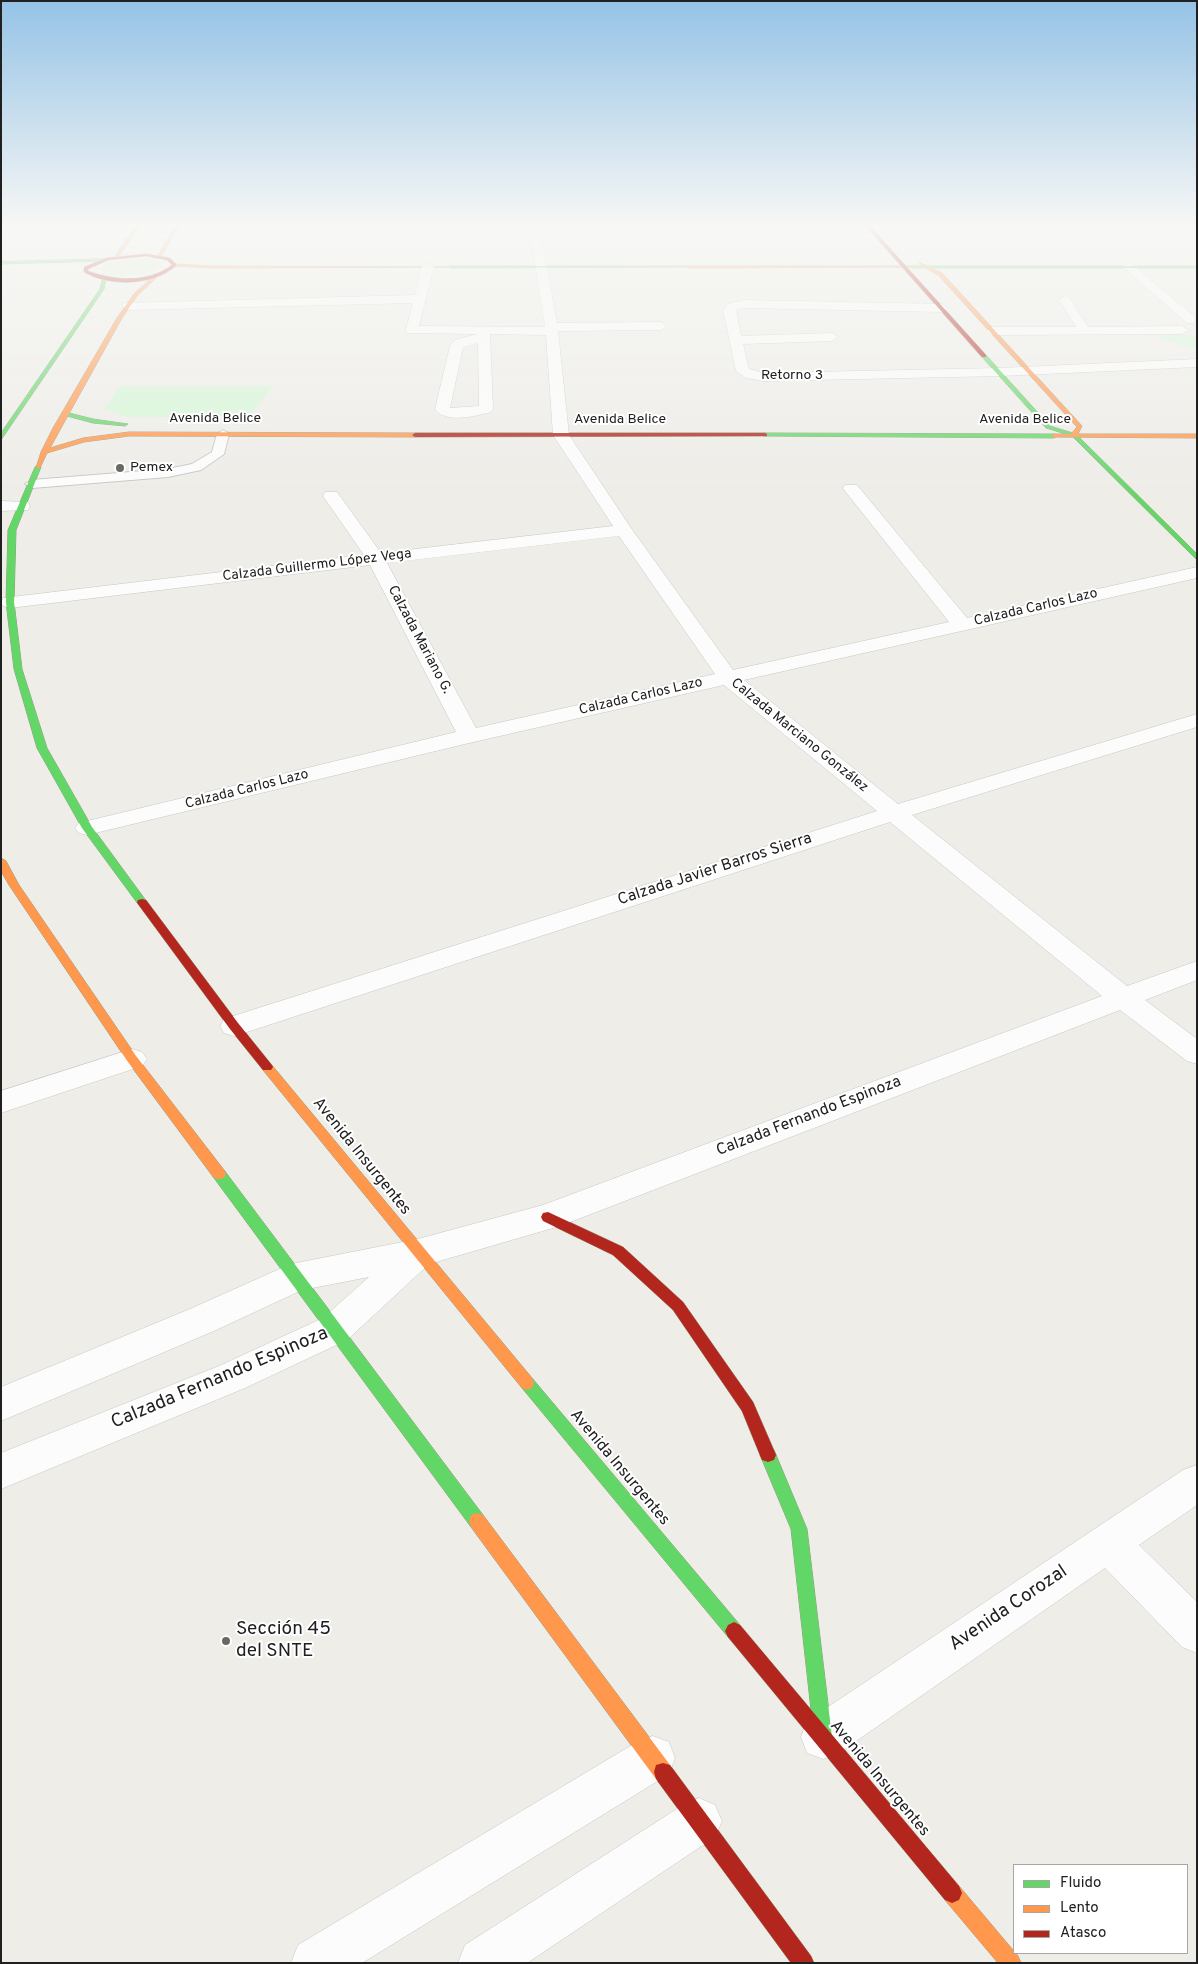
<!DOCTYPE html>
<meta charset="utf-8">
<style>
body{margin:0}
#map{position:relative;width:1198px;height:1964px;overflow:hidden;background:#eeede8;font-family:Overpass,sans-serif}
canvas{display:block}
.frame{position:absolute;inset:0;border:2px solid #202020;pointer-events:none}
.legend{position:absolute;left:1013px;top:1864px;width:175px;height:90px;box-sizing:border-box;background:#fff;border:1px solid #a6a6a6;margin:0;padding:6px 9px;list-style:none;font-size:15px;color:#202020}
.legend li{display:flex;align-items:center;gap:10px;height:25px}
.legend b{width:25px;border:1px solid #a6a6a6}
</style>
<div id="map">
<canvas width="1198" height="1964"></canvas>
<div class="frame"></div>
<ul class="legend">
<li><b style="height:6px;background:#63d668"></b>Fluido</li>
<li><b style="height:6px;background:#ff974d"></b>Lento</li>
<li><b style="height:6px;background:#b3261e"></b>Atasco</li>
</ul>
</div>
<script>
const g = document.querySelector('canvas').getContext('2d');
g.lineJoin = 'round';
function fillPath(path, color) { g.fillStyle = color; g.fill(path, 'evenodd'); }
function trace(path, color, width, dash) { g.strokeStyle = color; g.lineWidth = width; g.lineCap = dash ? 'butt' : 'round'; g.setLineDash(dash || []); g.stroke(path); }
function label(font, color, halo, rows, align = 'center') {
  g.font = font + ' Overpass,sans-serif'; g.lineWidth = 4; g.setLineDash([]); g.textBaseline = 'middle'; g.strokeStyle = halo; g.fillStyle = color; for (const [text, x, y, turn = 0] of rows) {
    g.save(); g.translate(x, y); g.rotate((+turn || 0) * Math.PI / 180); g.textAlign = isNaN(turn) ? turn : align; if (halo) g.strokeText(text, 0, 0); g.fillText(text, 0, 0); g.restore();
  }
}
const grass = new Path2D(`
 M133,259C143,258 157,257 162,266C152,276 112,279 101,269L106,264Z`);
const park = new Path2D(`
 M1152,335H1197V350Z
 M120,386H273L252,413L233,414L228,417H128L104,409Z`);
const lane = new Path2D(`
 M223,430L229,434L224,454L201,470L168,477L32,488L25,484L32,480L168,469L192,464L212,452L217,434Z`);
const street = new Path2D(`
 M19,224H30L1,246V238Z
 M529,224H539L557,323L661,322L667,326L661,330L558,331L569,435L631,528L733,670L949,622L845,491L843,488L845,485H857L967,618L1197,567V578L744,680L898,804L1197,714V727L912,815L1127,986L1197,961V980L1145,1000L1197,1039V1064L1187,1061L1120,1010L560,1226L429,1264L347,1340L245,1388L1,1489V1453L219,1366L323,1318L369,1277L302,1290L214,1331L1,1421V1387L190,1309L284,1267L296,1263L418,1239L543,1205L1102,996L890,822L244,1033L234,1036L224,1033L220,1026L224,1019L877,811L724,685L469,743L87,835L79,833L75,828L79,823L456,732L370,565L10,608L3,606L1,603L3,598L364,555L323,496L325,492H337L381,553L613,526L553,435L546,335L490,334L493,409L491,412C476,416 446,424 435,409L450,346L455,340L477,334L407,333L406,330L413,303L128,310L122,306L124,303L415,295L422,266L428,263L434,266L419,326L545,327ZM478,343L479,406L450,408L463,347ZM619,536L715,674L476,728L387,563Z
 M1129,264L1133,265L1195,317V323H1187L1125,269L1123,267L1125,265Z
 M1065,296L1069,297L1088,327L1182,326L1188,330L1182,334L992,335L986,331L992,327H1076L1059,300Z
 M744,300L942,304L948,308L942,312L744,308L736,310L741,336L832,333L838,337L832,341L743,344L749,369L764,373L1000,368L1197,359V367L1000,376L764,381L746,378L736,371L723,310L728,304Z
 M1,501L28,502L30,506L28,510L1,511Z
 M132,1049L142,1052L147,1059L142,1066L1,1113V1091Z
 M1197,1465V1505L1139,1545L1197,1602V1653L1182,1647L1105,1568L839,1753L823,1759L807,1753L801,1737L807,1721L1183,1470Z
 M653,1736L669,1742L675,1758L669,1774L362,1963H291L298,1945L637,1742Z
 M699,1798L715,1805L722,1821L715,1837L527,1963H458L465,1945L683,1805Z`);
const fast = new Path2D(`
 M105,259L103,261L1,264V262Z
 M450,266H689L691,267L452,268Z
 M914,266H1197V268H912Z
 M104,278L106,279L104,289L1,440V433L100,289L102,279Z
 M982,355H986L1050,426L1076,434L1197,554V560L1072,436L1046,428L982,357Z
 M65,412L93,419L128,424L125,426L93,423L63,415V413Z
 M765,433L1054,434L1057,436L1054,438L763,436V434Z
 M38,465L41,467L16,530L14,602L22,669L47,748L92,827L147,902L142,905L138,904L82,828L37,748L14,669L6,602L8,530L35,467Z
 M219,1169L224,1170L483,1515L485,1521L483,1527L477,1529L471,1527L214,1178L212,1174L214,1170Z
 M527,1376L532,1378L740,1625L743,1631L740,1637L734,1640L728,1637L522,1388L520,1383L522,1378Z
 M768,1448L774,1450L807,1529L832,1737L829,1743L823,1746L817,1743L814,1737L791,1529L760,1455L762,1450Z`);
const slow = new Path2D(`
 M137,224H141L118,258H114Z
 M176,224H180L161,257L157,258Z
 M920,263L942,273L1082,426L1078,434H1197V438L1052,437V435L1054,434H1071L1077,427L938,275L920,265Z
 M175,264L213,266L454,267L213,268L173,266Z
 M687,266H914L916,267L689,268Z
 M155,275L157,277L137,296L122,318L50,448L83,438L129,432L415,433L418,435L415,437L129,436L84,442L47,453L40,468H36L41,452L53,428L117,318L134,294Z
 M1,858L6,861L19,885L136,1056L224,1170L226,1174L224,1178L219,1179L214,1178L128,1062L9,885L1,871Z
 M267,1063L271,1064L532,1378L534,1383L532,1388L527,1390L522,1388L263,1070L261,1067L263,1064Z
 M477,1513L483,1515L670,1765L672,1772L670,1779L663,1781L656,1779L471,1527L469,1521L471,1515Z
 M952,1883L959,1886L1018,1956L1021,1963H998L945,1900L942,1893L945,1886Z`);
const jam = new Path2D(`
 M864,224H868L986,355V357H982Z
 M146,254L170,258L177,265C154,286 110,287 84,272V267L107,258ZM146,256L167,260L172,265C148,283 116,281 88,271V269L108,260Z
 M765,433L767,434V436L415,437L412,435L415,433Z
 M142,899L146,900L238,1023L271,1064L273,1067L271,1070H263L230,1029L138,904L137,902L138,900Z
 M548,1212L623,1247L683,1302L753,1402L776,1455L774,1460L768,1462L762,1460L742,1411L673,1310L613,1255L543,1221L541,1217L543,1213Z
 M734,1622L740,1625L959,1886L962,1893L959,1900L952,1903L945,1900L728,1637L725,1631L728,1625Z
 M663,1763L670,1765L811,1956L814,1963H791L656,1779L654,1772L656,1765Z`);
const markers = [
 [120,468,5,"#686866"],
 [226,1641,5,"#686866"]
];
const farStreetnames = [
 ["Retorno 3",792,376],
 ["Avenida Belice",215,419],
 ["Avenida Belice",620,420],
 ["Avenida Belice",1025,420],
 ["Calzada Guillermo López Vega",317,566,-7],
 ["Calzada Carlos Lazo",1036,608,-13],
 ["Calzada Mariano G.",419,640,62],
 ["Calzada Carlos Lazo",641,697,-13],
 ["Calzada Marciano González",799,736,39],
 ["Calzada Carlos Lazo",247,790,-14]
];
const farPoinames = [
 ["Pemex",130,468]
];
const streetNames = [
 ["Calzada Javier Barros Sierra",715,870,-18],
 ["Calzada Fernando Espinoza",809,1117,-21],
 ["Avenida Insurgentes",361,1157,51],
 ["Avenida Insurgentes",619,1468,50],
 ["Avenida Insurgentes",879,1779,50]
];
const nearStreetnames = [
 ["Calzada Fernando Espinoza",220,1379,-23],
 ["Avenida Corozal",1009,1609,-34]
];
const nearPoinames = [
 ["Sección 45",236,1630],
 ["del SNTE",236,1652]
];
fillPath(grass, '#daeec4');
fillPath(park, '#d4f6d5');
trace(lane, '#c7c6c4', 2);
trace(street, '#c7c6c4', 1);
trace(fast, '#97997f', 1);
trace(slow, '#97997f', 1);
trace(jam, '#97997f', 1);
fillPath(lane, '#fcfcfc');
fillPath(street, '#fcfcfc');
fillPath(fast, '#63d668');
fillPath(slow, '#ff974d');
fillPath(jam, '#b3261e');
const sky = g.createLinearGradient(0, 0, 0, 499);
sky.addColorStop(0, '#95c3e6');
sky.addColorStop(0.45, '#f7f7f5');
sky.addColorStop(1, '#f7f7f500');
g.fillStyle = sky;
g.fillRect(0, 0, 1198, 499);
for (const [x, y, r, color] of markers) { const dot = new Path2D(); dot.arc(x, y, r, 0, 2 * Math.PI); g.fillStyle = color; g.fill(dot); trace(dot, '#fff', 2); }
label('14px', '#202020', '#fff', farStreetnames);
label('14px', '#202020', '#fff', farPoinames, 'left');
label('16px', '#202020', '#fff', streetNames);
label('19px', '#202020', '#fff', nearStreetnames);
label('19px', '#202020', '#fff', nearPoinames, 'left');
</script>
